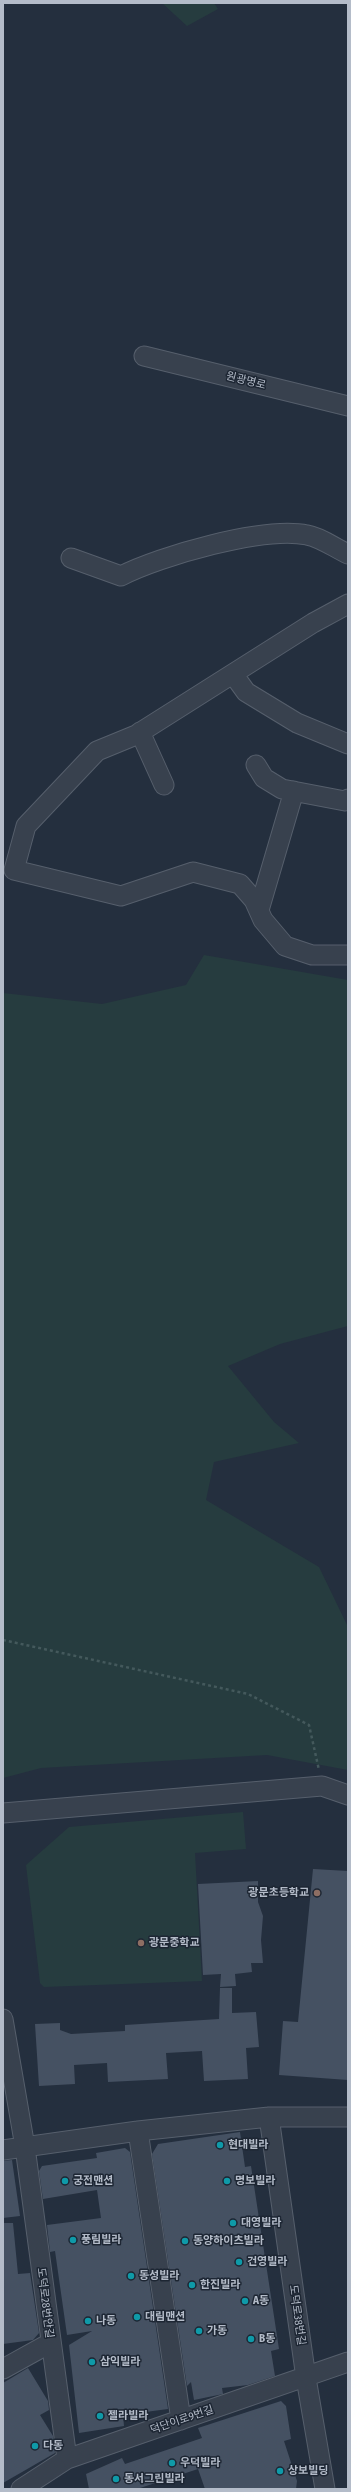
<!DOCTYPE html>
<meta charset="utf-8">
<style>
body{margin:0}
#map{position:relative;width:351px;height:2492px;overflow:hidden;background:#242f3e;font-family:"Fira Sans Condensed",sans-serif}
canvas{display:block}
.frame{position:absolute;inset:0;border:4px solid #b4bcc9;pointer-events:none}
</style>
<div id="map">
<canvas width="351" height="2492"></canvas>
<div class="frame"></div>
</div>
<script>
const g = document.querySelector('canvas').getContext('2d');
g.lineJoin = 'round';
function fillPath(path, color) { g.fillStyle = color; g.fill(path, 'evenodd'); }
function trace(path, color, width, dash) { g.strokeStyle = color; g.lineWidth = width; g.lineCap = dash ? 'butt' : 'round'; g.setLineDash(dash || []); g.stroke(path); }
function label(font, color, halo, rows, align = 'center') {
  g.font = font + ' "Fira Sans Condensed","Noto Sans KR",sans-serif'; g.lineWidth = 3; g.setLineDash([]); g.textBaseline = 'middle'; g.strokeStyle = halo; g.fillStyle = color; for (const [text, x, y, turn = 0] of rows) {
    g.save(); g.translate(x, y); g.rotate((+turn || 0) * Math.PI / 180); g.textAlign = isNaN(turn) ? turn : align; if (halo) g.strokeText(text, 0, 0); g.fillText(text, 0, 0); g.restore();
  }
}
const green = new Path2D(`
 M162,3H214L218,9L187,26Z
 M204,955L348,980V1326L280,1344L228,1366L274,1422L299,1443L214,1462L206,1500L319,1567L348,1627V1770L267,1755L41,1768L3,1778V993L102,1004L186,985Z
 M243,1812L246,1849L195,1853L202,1981L44,1987L40,1983L26,1865L69,1827Z`);
const building = new Path2D(`
 M313,1869L348,1871V2080L279,2075L283,2021L298,2022Z
 M258,1881V1902L263,1916L261,1940L263,1963H251L252,1972L235,1974L236,1986L220,1987L221,1974L203,1975L198,1884Z
 M220,1988H232V2013L256,2012L259,2047L246,2048L248,2079L204,2081L202,2051L166,2053L168,2079L108,2082L107,2063L74,2065L75,2084L39,2086L35,2024L60,2023V2030L71,2034L125,2031V2025L219,2019Z
 M240,2132L245,2167L251,2166L279,2349L271,2351L275,2376L248,2385L222,2388L223,2394L194,2400L191,2382L187,2386L152,2154L158,2144Z
 M125,2148L130,2152L168,2409L123,2415L124,2426L79,2433L69,2345L92,2331L67,2335L55,2251L50,2252L47,2225L101,2218L97,2190L43,2199L39,2171L42,2166L97,2158L96,2153Z
 M12,2160L20,2216L3,2218V2161Z
 M3,2223H13L18,2274L30,2273L39,2333L33,2340L3,2344Z
 M28,2368L48,2401L49,2410L40,2415L53,2436L55,2453L3,2483V2383Z
 M281,2401L286,2406L291,2439L284,2441L297,2481L296,2489H205L198,2469L137,2489H89L86,2474L122,2458L125,2464L202,2438L198,2428Z`);
const path = new Path2D(`
 M3,1640L248,1694L309,1725L319,1770`);
const minor = new Path2D(`
 M144,356L348,406
 M71,558L121,576C160,556 264,526 307,535C320,537 335,548 348,554
 M348,604L313,623L136,735L97,751L26,826L14,870L121,896L193,872L240,884L254,900L263,920L285,946L312,955H348
 M233,674L246,692L297,723L348,744
 M140,732L164,785
 M256,765L264,778L282,789L345,801L348,799
 M259,910L294,791
 M3,1813L322,1786L348,1795
 M3,2019L25,2147L67,2459
 M269,2117L306,2378L325,2489
 M138,2131L181,2420
 M3,2150L138,2131L269,2117H348
 M3,2369L50,2343
 M21,2489L67,2459L348,2362`);
const markers = [
 [317,1893,4,"#8d6e63"],
 [141,1943,4,"#8d6e63"],
 [220,2145,4,"#0f9aa8"],
 [65,2181,4,"#0f9aa8"],
 [227,2181,4,"#0f9aa8"],
 [233,2223,4,"#0f9aa8"],
 [73,2240,4,"#0f9aa8"],
 [185,2241,4,"#0f9aa8"],
 [239,2262,4,"#0f9aa8"],
 [131,2276,4,"#0f9aa8"],
 [192,2285,4,"#0f9aa8"],
 [245,2301,4,"#0f9aa8"],
 [137,2317,4,"#0f9aa8"],
 [88,2321,4,"#0f9aa8"],
 [199,2331,4,"#0f9aa8"],
 [251,2339,4,"#0f9aa8"],
 [92,2362,4,"#0f9aa8"],
 [100,2416,4,"#0f9aa8"],
 [35,2446,4,"#0f9aa8"],
 [172,2463,4,"#0f9aa8"],
 [280,2471,4,"#0f9aa8"],
 [116,2479,4,"#0f9aa8"]
];
const streetNames = [
 ["원광명로",246,381,14],
 ["도덕로28번안길",45,2303,83],
 ["도덕로38번길",297,2315,82],
 ["덕단이로9번길",182,2420,-19]
];
const poiNames = [
 ["광문초등학교",309,1893,"right"],
 ["광문중학교",149,1943],
 ["현대빌라",228,2145],
 ["궁전맨션",73,2181],
 ["명보빌라",235,2181],
 ["대영빌라",241,2223],
 ["풍림빌라",81,2240],
 ["동양하이츠빌라",193,2241],
 ["건영빌라",247,2262],
 ["동성빌라",139,2276],
 ["한진빌라",200,2285],
 ["A동",253,2301],
 ["대림맨션",145,2317],
 ["나동",96,2321],
 ["가동",207,2331],
 ["B동",259,2339],
 ["삼익빌라",100,2362],
 ["젤라빌라",108,2416],
 ["다동",43,2446],
 ["우덕빌라",180,2463],
 ["상보빌딩",288,2471],
 ["동서그린빌라",124,2479]
];
fillPath(green, '#263c3f');
fillPath(building, '#455162');
trace(minor, '#565f6c', 21);
trace(path, '#44595c', 2.5, [3, 3]);
trace(minor, '#38414e', 19);
for (const [x, y, r, color] of markers) { const dot = new Path2D(); dot.arc(x, y, r, 0, 2 * Math.PI); g.fillStyle = color; g.fill(dot); trace(dot, '#1d2633', 1.5); }
label('11px', '#b4bcc9', '#1d2633', streetNames);
label('bold 11px', '#b4bcc9', '#1d2633', poiNames, 'left');
</script>
